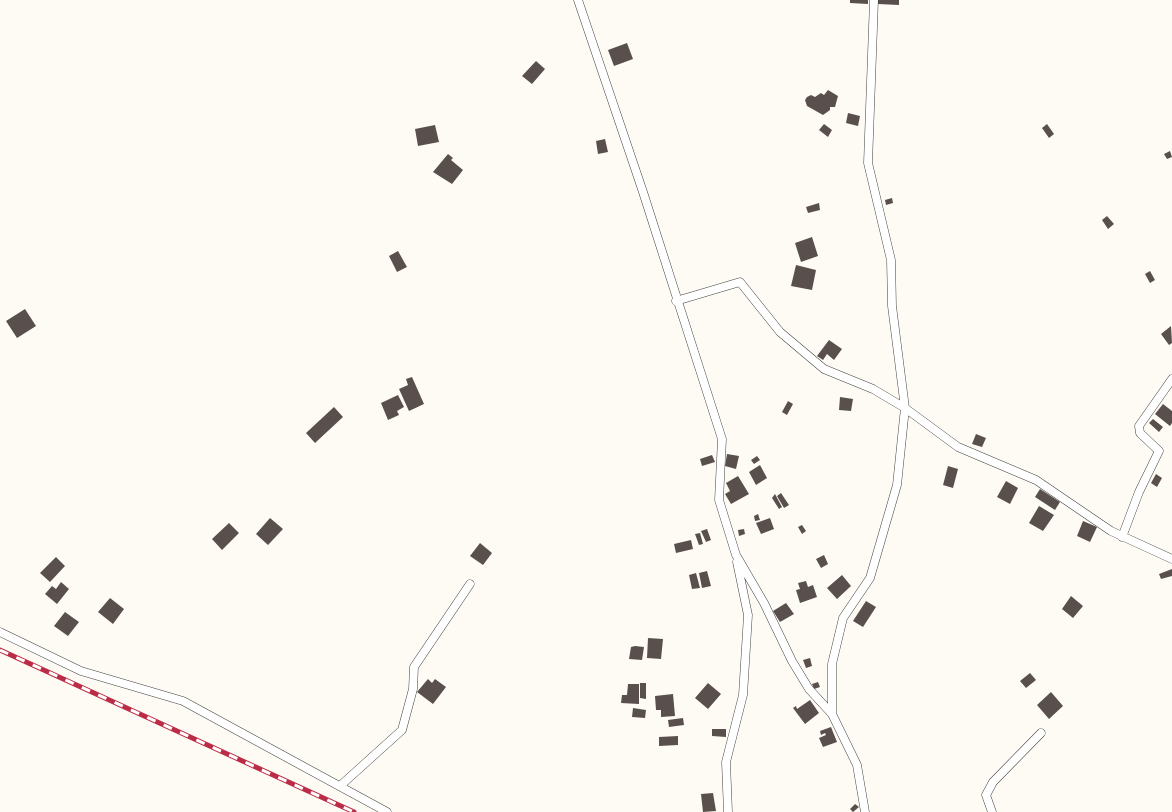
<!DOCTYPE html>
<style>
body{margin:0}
canvas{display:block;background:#fefbf4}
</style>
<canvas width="1172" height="812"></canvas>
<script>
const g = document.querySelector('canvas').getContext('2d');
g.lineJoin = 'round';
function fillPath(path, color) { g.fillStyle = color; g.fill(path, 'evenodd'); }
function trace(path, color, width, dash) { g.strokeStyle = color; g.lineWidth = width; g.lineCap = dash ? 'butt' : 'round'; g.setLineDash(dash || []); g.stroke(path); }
const building = new Path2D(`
 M850,0H868V4L850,3Z
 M878,0H899V5L878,4Z
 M627,43L633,59L614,66L608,50Z
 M536,61L545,69L532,84L522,76Z
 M828,90L838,96L835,107H830V110L823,115L807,106L805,100L807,97L811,95L815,97L821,93L824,95Z
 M848,113L860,116L858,126L846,123Z
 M824,124L832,130L828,137L819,130Z
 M1047,124L1054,134L1049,138L1042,128Z
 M435,125L439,142L418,146L415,129Z
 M605,139L608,152L598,154L596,141Z
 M1170,151L1172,157L1167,159L1164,154Z
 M448,154L453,158L451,160L463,170L452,184L433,172Z
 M892,198L893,203L886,205L885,200Z
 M819,203L820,210L808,213L806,207Z
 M1107,216L1114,224L1108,229L1102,220Z
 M812,237L818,256L801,262L795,243Z
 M398,251L407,267L397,272L389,256Z
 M796,265L816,270L812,290L791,286Z
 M1150,271L1155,280L1150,283L1145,274Z
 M25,309L36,326L17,338L6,321Z
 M1171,326L1172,343L1169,345L1161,334Z
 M829,340L842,349L834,360L827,354L823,360L817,356Z
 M412,377L424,404L409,411L399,389L408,385L406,379Z
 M398,395L404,407L397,411L399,415L388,420L381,403Z
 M840,397L853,399L851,411L839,410Z
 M788,401L793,404L787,415L782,412Z
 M1163,404L1172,411V423L1170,426L1155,414Z
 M334,407L343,417L315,443L306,433Z
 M1153,419L1163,427L1159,432L1149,423Z
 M976,434L986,438L982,447L972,444Z
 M727,454L739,456L736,469L725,466Z
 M712,455L715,462L702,466L700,459Z
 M757,456L760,460L754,464L751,460Z
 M760,465L767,478L756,485L749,472Z
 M948,466L958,469L953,488L943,485Z
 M1156,474L1162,478L1157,487L1151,483Z
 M738,476L749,494L731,504L725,494L730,491L726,483Z
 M1006,481L1018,488L1010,504L997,497Z
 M1040,489L1060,502L1055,510L1035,497Z
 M781,493L789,505L784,508L777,496Z
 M775,494L782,507L779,509L772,498Z
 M1039,506L1054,515L1043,531L1029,523Z
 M758,514L760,520L755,521L754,516Z
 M270,518L283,529L268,545L256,534Z
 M770,518L774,529L761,534L756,523Z
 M1083,521L1097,527L1090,542L1077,536Z
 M229,523L239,533L222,550L212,539Z
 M802,525L806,531L802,534L798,527Z
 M707,529L711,540L706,542L701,531Z
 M744,529L745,534L739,536L738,530Z
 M700,533L703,544L699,545L695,534Z
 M691,540L693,549L676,553L674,544Z
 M480,543L492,553L483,565L470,556Z
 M824,555L828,564L821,568L816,559Z
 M56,557L65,566L50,582L40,573Z
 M1172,569V576L1161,579L1159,574Z
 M707,571L711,586L702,588L699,573Z
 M696,573L700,588L692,589L689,575Z
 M842,575L851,586L837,599L827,588Z
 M806,581L808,587L813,585L817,597L800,603L796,590L800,589L798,583Z
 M61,582L69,589L57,604L45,594L52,586L56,589Z
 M1071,596L1083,606L1073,618L1062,609Z
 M110,598L124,609L113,624L98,612Z
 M866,601L876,607L863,627L853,621Z
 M786,603L794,614L780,622L773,611Z
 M65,612L79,622L68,636L54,626Z
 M648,638L663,639L661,659L647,658Z
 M635,646L644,647L642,660L629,659L631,647Z
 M810,658L812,666L806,668L803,660Z
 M1030,673L1036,680L1026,688L1020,681Z
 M428,679L432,683L435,679L446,687L433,704L417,692Z
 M818,682L820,687L814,689L812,684Z
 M640,683H646V699L640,698Z
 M708,683L721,694L708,709L695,698Z
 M628,684H639V704L621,703L622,695H627Z
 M1051,692L1063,706L1049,719L1037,705Z
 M673,694L675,716L661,717V710H656L655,696Z
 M810,700L819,713L805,724L793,708L796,706L797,709Z
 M633,708L646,710L645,718L632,717Z
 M683,718L684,725L669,727L668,720Z
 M831,727L837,742L823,747L819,738L826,735L825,733L821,735L820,731Z
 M712,729H726V737L712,736Z
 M678,736V745L659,746V737Z
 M713,793L716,811L703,812L701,794Z
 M855,804L859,807L853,812L850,809Z`);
const minor = new Path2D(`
 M578,0L643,192L722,439L719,500L736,555L764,603L792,661L809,689L832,714L857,765L865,812
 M676,301L740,282L780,332L824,369L873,389L905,408L958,447L1036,480L1111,531L1172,559
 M1122,537L1139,492L1159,451L1140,433L1139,426L1172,379
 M0,632L81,671L183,701L387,812
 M832,714V664L843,618L870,578L897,485L905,408L892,306L891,260L868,163L874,0
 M340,786L402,730L413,689L414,667L470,584
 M728,812L726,762L743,695L748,615L737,562
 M992,812L986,795L993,782L1041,733`);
const rail = new Path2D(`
 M0,650L354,812`);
fillPath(building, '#59504d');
trace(minor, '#434343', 9);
trace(minor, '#fff', 8);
trace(rail, '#bb2d47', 5);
trace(rail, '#fff', 3, [9]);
</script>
